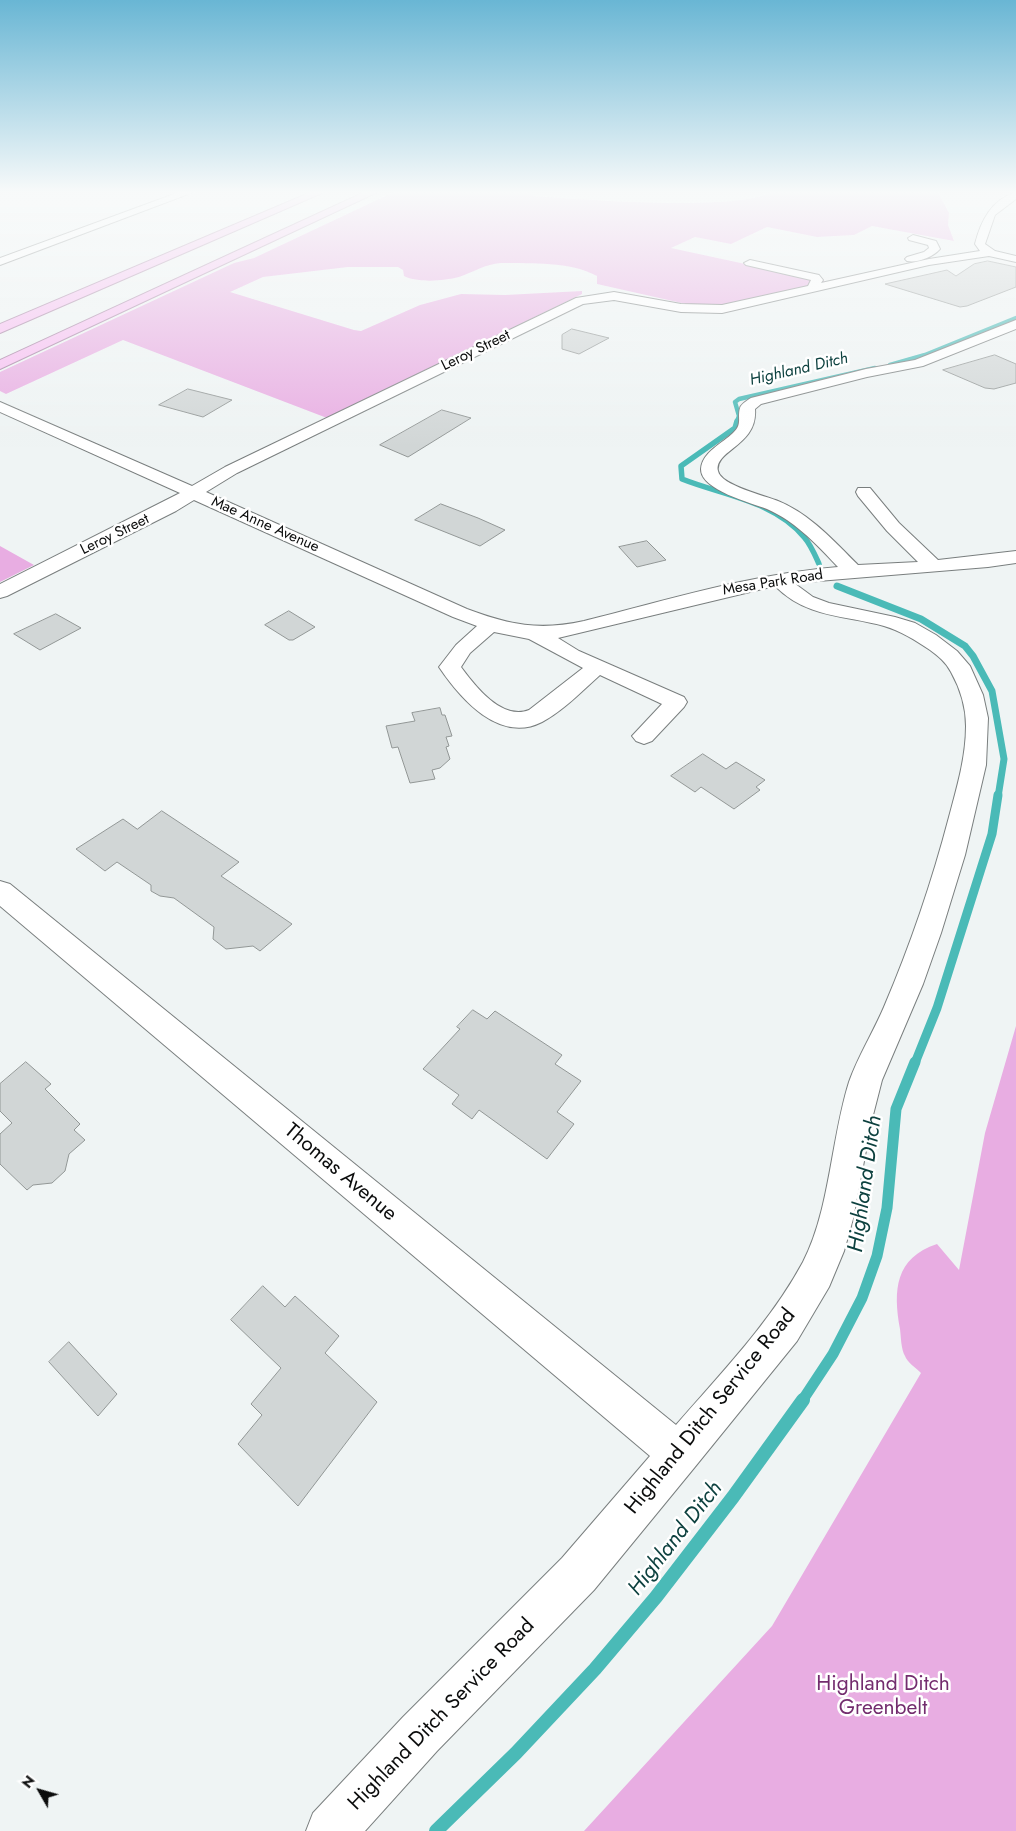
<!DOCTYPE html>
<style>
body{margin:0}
#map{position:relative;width:1016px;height:1831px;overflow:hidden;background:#eff4f4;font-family:Jost,sans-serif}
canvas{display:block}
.north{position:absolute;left:15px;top:1766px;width:50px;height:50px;-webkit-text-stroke:4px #fff;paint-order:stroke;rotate:308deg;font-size:14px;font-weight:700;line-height:20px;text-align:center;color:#0b0c0c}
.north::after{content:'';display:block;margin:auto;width:18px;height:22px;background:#0b0c0c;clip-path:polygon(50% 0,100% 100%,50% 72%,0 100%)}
</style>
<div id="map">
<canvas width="1016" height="1831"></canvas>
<div class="north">N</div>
</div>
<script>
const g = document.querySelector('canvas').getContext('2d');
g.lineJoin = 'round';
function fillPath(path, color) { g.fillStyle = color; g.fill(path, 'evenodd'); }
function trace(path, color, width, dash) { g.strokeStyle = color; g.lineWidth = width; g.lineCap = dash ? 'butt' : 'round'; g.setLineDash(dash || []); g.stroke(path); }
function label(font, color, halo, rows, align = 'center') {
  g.font = font + ' Jost,sans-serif'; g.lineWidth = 5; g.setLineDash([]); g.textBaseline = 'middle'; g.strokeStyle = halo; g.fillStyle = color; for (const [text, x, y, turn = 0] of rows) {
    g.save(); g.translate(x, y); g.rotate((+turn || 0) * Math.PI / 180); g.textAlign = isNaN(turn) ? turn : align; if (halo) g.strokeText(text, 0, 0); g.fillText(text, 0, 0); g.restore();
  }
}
const green = new Path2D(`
 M398,190H528L534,196C574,199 748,213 773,190H941L939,194L949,213L948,225L954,241L872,226L854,235L817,237L767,227L731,244L695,237L671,248L829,282L727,304L695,306L597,284V276C570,261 531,264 501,263C485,264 474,272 459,277C444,281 418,283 404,276L403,270L398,267H348L263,277L230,292L354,330L361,331L420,305L461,294L505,295L582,291V294L576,297L327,418L123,340L6,394L0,391V372L234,263L254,258Z
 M0,546L34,565L0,582Z
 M1016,1026V1831H584L772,1626L921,1373C916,1368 907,1362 905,1356C901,1349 901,1337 900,1329C893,1290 895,1258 937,1244L959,1270L985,1133Z`);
const streamFar5 = new Path2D(`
 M890,365L925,355L1016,318
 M737,422L739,416L735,402L739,399L875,368`);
const streamFar4 = new Path2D(`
 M737,421L735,428L681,466L682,479C722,495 775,501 804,537C811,545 815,555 819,564
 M837,586L840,587`);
const streamFar3 = new Path2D(`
 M837,586L921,619L965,646L973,656L992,691L1004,759L998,797`);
const streamFar2 = new Path2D(`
 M915,1063L937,1008L992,834L998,795`);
const streamFar1 = new Path2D(`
 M802,1401L833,1354L862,1298L877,1256L887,1208L896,1109L915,1062`);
const stream = new Path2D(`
 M436,1831L516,1753L595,1669L656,1597L733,1497L803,1400`);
const building = new Path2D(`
 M988,261L1016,267V287L967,306L960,307L885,284L947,270L956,276L974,264Z
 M572,329L609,338L579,354L562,349V335Z
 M995,355L1016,364V383L994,389L985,388L943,370Z
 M188,389L232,400L203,417L159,405Z
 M442,410L471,418L408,457L380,445Z
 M441,504L478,518L505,530L480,546L415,520Z
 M647,541L666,560L637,567L619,547Z
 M289,611L315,627L293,640H289L265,625Z
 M56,614L81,628L40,650L14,634Z
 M440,708L442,715H445L452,736L446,737L449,746L446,747L450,759L440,768L432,770L435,779L410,783L398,747L392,748L386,726L415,721L412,713Z
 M703,754L726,769L736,762L765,780L756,787L760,790L734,809L701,787L695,792L671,776Z
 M162,811L239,862L221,876L292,924L260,951L253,946L226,949L213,939L214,927L174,898L160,896L151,891V885L117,862L105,871L76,849L123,819L137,829Z
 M473,1010L487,1019L495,1011L562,1055L555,1064L581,1081L557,1112L574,1124L547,1159L479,1110L472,1119L452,1104L459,1095L423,1069L460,1029L457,1027Z
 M26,1062L51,1084L45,1089L80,1124L74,1130L85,1140L69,1154L65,1171L52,1183L33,1185L27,1190L0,1164V1134L12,1123L0,1111V1084Z
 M263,1286L285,1307L295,1296L339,1336L325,1353L377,1402L298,1506L238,1444L262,1415L251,1404L281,1368L231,1320Z
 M69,1342L117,1394L98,1416L49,1362Z`);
const minor = new Path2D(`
 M185,190H199L0,265V258Z
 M1016,192V199L995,215L985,244L995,251L1016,256V262L989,256L929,265L722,313L681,312L614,300L583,304L237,473L206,492L467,609C510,625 539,631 584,621C668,600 751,574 838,567C822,550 806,533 787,520C781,516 774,512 767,509C752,503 700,490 701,469C702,452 723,443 733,433C743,424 737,418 740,408C741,404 748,400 751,398L866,369L915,360L1016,320V329L923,366L867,377L761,404L755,409C758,446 714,450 718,471C720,485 766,496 778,501C810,514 834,541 858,565L918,562L887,531L858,496L856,492L858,488H870L899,523L938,560L1016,551V563L988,567L794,583L813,597L829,603L895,617L915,623L936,635L957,651L970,666L983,695L988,718L986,765L965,855L941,933L923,984L882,1080L872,1119L853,1219L844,1251L829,1287L797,1341L694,1468L594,1590L437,1751L365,1831H306L313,1813L403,1717L562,1558L650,1456L0,906V881L10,884L676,1425C721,1373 770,1323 803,1262C830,1210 831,1139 849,1082C858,1056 873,1033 884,1007C910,946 932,882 949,817C957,787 966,757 966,726C966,707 960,688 951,672C946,662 938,656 930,650C915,640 901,631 884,626C844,615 807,618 775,586L558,638L579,651L684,697L687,702L684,707L652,741L644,744L636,741L632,736L662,704L600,675C582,691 563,711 542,722C499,744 460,698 439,667L456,645L477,626L453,617L194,500L176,511L7,596L0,598V584L180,493L0,412V402L192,486L225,467L576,298L614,292L681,304L722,305L808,286L811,280L746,265L744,263L750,260L819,275L823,280L821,283L929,259L980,251L975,244C981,221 991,200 1016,192ZM494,632L529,639L583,668L529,710C502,721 475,686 461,667L470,653Z
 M913,235L936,241L940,249C933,257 918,263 907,261L905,259L907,257L924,252L929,248L928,245L909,240L908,238Z`);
const highway = new Path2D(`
 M316,190H329L0,333V324Z
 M369,190H382L0,369V360Z`);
const farStreetnames = [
 ["Leroy Street",476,351,-26],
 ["Mae Anne Avenue",265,525,24],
 ["Leroy Street",115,535,-26],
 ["Mesa Park Road",773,583,-9]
];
const farWaternames = [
 ["Highland Ditch",799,370,-13]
];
const nearStreetnames = [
 ["Thomas Avenue",340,1173,40],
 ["Highland Ditch Service Road",711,1412,-51],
 ["Highland Ditch Service Road",442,1715,-46]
];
const nearParknames = [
 ["Highland Ditch",883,1685],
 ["Greenbelt",883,1709]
];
const nearWaternames = [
 ["Highland Ditch",866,1184,-82],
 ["Highland Ditch",676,1539,-52]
];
fillPath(green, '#e8ade2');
trace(streamFar5, '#4abab7', 4.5);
trace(streamFar4, '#4abab7', 5.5);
trace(streamFar3, '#4abab7', 7);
trace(streamFar2, '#4abab7', 9);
trace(streamFar1, '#4abab7', 11);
trace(stream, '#4abab7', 14);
fillPath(building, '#d1d6d6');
trace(building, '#929796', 1);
trace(minor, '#797e7e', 2);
trace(highway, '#a47fa1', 2);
fillPath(minor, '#fff');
fillPath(highway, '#f7bdf1');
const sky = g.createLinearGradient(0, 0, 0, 447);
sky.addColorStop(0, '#69b6d4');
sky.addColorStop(0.43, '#f8fafa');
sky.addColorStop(1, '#f8fafa00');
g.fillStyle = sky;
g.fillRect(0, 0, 1016, 447);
label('15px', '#0b0c0c', '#fff', farStreetnames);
label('italic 16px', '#0d413f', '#fff', farWaternames);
label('21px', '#0b0c0c', '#fff', nearStreetnames);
label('21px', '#732c6e', '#fff', nearParknames);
label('italic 22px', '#0d413f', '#fff', nearWaternames);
</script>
